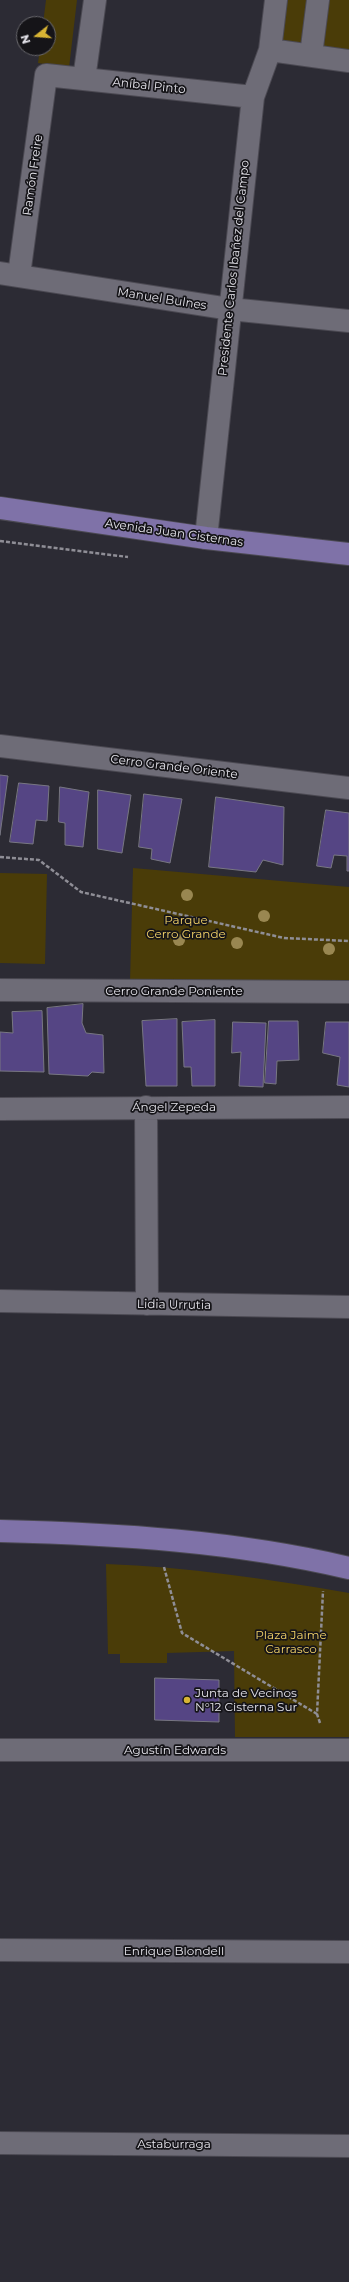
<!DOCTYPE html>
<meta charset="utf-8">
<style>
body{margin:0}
#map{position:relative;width:349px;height:2282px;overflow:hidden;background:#2c2b34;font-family:Montserrat,sans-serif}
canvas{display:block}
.north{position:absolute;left:16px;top:16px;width:40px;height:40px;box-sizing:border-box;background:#151418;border:1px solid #68676c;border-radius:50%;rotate:253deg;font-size:11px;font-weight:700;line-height:16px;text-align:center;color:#e5e4eb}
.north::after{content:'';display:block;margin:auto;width:14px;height:18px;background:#d8b434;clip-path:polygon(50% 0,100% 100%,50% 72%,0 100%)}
</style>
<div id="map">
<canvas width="349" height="2282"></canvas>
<div class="north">N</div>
</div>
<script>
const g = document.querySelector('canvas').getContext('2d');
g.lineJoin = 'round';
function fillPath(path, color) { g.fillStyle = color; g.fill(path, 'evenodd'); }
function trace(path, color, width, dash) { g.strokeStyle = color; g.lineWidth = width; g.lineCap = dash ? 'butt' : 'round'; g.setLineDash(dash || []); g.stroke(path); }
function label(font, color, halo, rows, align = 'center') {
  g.font = font + ' Montserrat,sans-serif'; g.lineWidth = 3.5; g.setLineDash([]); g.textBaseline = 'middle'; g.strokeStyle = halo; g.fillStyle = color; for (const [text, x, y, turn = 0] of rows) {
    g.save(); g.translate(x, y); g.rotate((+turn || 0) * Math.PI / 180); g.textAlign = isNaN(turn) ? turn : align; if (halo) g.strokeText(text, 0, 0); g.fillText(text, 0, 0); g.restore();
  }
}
const green = new Path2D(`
 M46,0H77L69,68L38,63L40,48H48V24H43Z
 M284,0H349V51L279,43Z
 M133,868L349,887V980L130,982Z
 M0,873L47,874L45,964L0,963Z
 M106,1564C188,1567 268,1579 349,1593V1737H235L234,1651L167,1653V1663H120V1654H108Z`);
const building = new Path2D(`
 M0,775L8,776L0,835Z
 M19,783L49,786L47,821L36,820L33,844L10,842Z
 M60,787L89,792L83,847L65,845V823L59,822Z
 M98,790L131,795L122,853L98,849Z
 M144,794L182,799L170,863L151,859L152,849L139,847Z
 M216,797L284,807L283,865L263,860L256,872L209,867Z
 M326,810L349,813V871H347V856L334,855L331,868L317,866Z
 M83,1004L82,1023L86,1033L103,1035L104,1073L92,1072L88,1076L49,1074L47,1008Z
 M42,1011L44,1072L0,1071V1032L13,1033L12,1012Z
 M177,1019V1086H146L142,1021Z
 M215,1020V1086H192L191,1067H184L182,1022Z
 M269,1021H298L299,1060L277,1061L276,1084L265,1083Z
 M233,1022L266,1023L263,1087L239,1086L241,1052L232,1053Z
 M326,1022H349V1087L337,1085L340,1057L323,1053Z
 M155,1678L219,1680V1722L155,1720Z`);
const path = new Path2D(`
 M0,541L128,557
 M0,857L39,860L81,892L284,938L349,941
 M164,1567L182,1633L317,1714
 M320,1723L317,1714L323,1591`);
const minor = new Path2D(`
 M270,50L349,61
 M311,55L318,0
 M84,79L95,0
 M0,273L230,309L349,321
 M19,275L46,75L253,97
 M206,538L253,97L270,50L276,0
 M0,746L349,788
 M0,990L349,992
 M146,1107L147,1304
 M0,1109L349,1107
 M0,1301L349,1307
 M0,1750H349
 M0,1950L349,1952
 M0,2143L349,2146`);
const primary = new Path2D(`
 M0,508L206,538L349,554
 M0,1531C117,1534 235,1541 349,1568`);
const trees = [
 [187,895],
 [264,916],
 [179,940],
 [237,943],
 [329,949]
];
const markers = [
 [187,1700,4,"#d8b434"]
];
const streetNames = [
 ["Aníbal Pinto",149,86,6],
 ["Ramón Freire",33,175,-82],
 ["Presidente Carlos Ibañez del Campo",234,268,-84],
 ["Manuel Bulnes",162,299,9],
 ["Avenida Juan Cisternas",174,533,8],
 ["Cerro Grande Oriente",174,767,7],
 ["Cerro Grande Poniente",174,991],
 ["Ángel Zepeda",174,1107],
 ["Lidia Urrutia",174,1305,1],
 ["Agustín Edwards",175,1750],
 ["Enrique Blondell",174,1951],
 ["Astaburraga",174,2144]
];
const parkNames = [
 ["Parque",186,920],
 ["Cerro Grande",186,934],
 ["Plaza Jaime",291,1635],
 ["Carrasco",291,1649]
];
const poiNames = [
 ["Junta de Vecinos",195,1693],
 ["N°12 Cisterna Sur",195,1707]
];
fillPath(green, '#4a3c08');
fillPath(building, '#554584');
trace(building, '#787782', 1);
trace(minor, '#4b4952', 24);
trace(primary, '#4b4952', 24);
trace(path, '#8f8e96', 2.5, [4, 2]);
trace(minor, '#6e6c77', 22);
trace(primary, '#7f72a8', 22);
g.fillStyle = '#998751';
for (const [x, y] of trees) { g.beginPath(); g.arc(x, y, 6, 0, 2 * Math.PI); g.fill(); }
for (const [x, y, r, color] of markers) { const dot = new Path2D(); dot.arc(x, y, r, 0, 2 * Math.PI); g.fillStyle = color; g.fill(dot); trace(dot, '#151418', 1.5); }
label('12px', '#e5e4eb', '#151418', streetNames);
label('12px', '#f3d268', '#151418', parkNames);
label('12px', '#e5e4eb', '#151418', poiNames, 'left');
</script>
